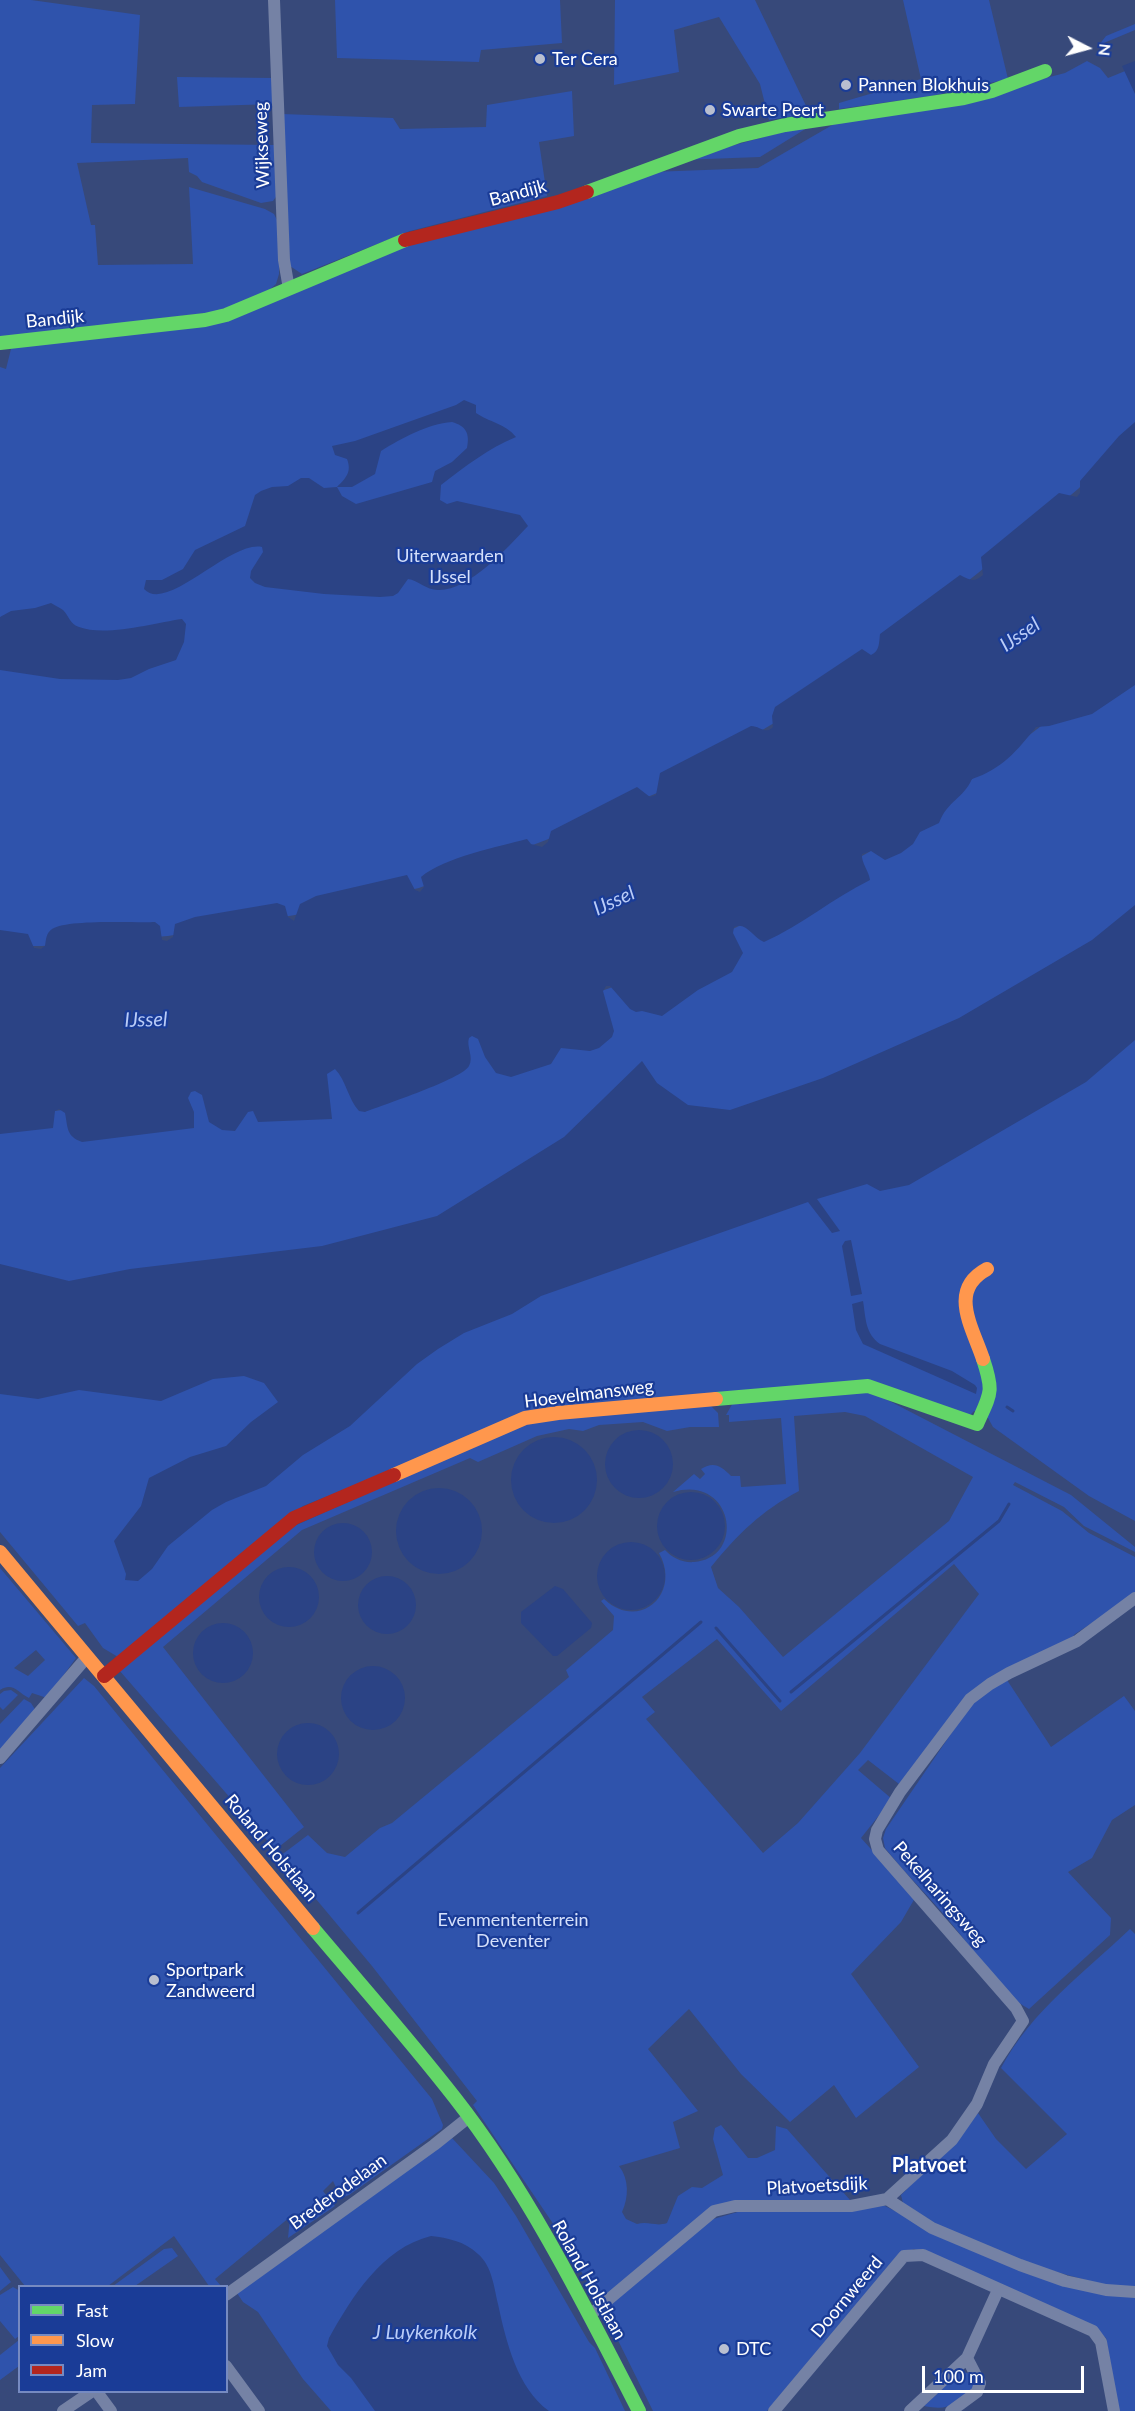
<!DOCTYPE html>
<style>
body{margin:0}
#map{position:relative;width:1135px;height:2411px;overflow:hidden;background:#37497a;font-family:Lato,sans-serif}
canvas{display:block}
.legend{position:absolute;left:18px;top:2285px;width:210px;height:108px;box-sizing:border-box;background:#1a3c97;border:2px solid #768ac1;margin:0;padding:8px 10px;list-style:none;font-size:18px;color:#fff}
.legend li{display:flex;align-items:center;gap:12px;height:30px}
.legend b{width:30px;border:2px solid #768ac1}
.north{position:absolute;left:1057px;top:18px;width:60px;height:60px;-webkit-text-stroke:4px #1a3c97;paint-order:stroke;rotate:96deg;font-size:16px;font-weight:700;line-height:24px;text-align:center;color:#fff}
.north::after{content:'';display:block;margin:auto;width:21px;height:27px;background:#fff;clip-path:polygon(50% 0,100% 100%,50% 72%,0 100%)}
.scale{position:absolute;left:922px;top:2366px;width:162px;height:27px;box-sizing:border-box;border:3px solid #fff;border-top:0;padding-left:8px;font-size:18px;line-height:21px;white-space:nowrap;color:#fff;-webkit-text-stroke:4px #1a3c97;paint-order:stroke}
</style>
<div id="map">
<canvas width="1135" height="2411"></canvas>
<ul class="legend">
<li><b style="height:8px;background:#63d668"></b>Fast</li>
<li><b style="height:8px;background:#ff974d"></b>Slow</li>
<li><b style="height:8px;background:#b3261e"></b>Jam</li>
</ul>
<div class="north">N</div>
<div class="scale">100 m</div>
</div>
<script>
const g = document.querySelector('canvas').getContext('2d');
g.lineJoin = 'round';
function fillPath(path, color) { g.fillStyle = color; g.fill(path, 'evenodd'); }
function trace(path, color, width, dash) { g.strokeStyle = color; g.lineWidth = width; g.lineCap = dash ? 'butt' : 'round'; g.setLineDash(dash || []); g.stroke(path); }
function label(font, color, halo, rows, align = 'center') {
  g.font = font + ' Lato,sans-serif'; g.lineWidth = 4.5; g.setLineDash([]); g.textBaseline = 'middle'; g.strokeStyle = halo; g.fillStyle = color; for (const [text, x, y, turn = 0] of rows) {
    g.save(); g.translate(x, y); g.rotate((+turn || 0) * Math.PI / 180); g.textAlign = isNaN(turn) ? turn : align; if (halo) g.strokeText(text, 0, 0); g.fillText(text, 0, 0); g.restore();
  }
}
const green = new Path2D(`
 M0,0H31L140,15L135,104L92,105L91,143L275,145L278,194L273,201L261,203L202,182L197,176L189,172L188,158L77,163L91,225H95L98,265L193,264L189,187L265,209L274,214L279,224V274L276,284L267,292L222,311L0,338Z
 M335,0H560L562,43L481,50L479,62L337,58Z
 M615,0H755L810,114L769,120L760,84L719,17L674,30L679,72L614,85Z
 M903,0H989L1008,79L931,96L839,109V103L921,79Z
 M1135,24V30L1099,45L1106,36Z
 M1087,61L1100,68L1108,78L1135,67V433L1078,489L978,573L876,654L774,723L657,793L546,840L419,888L295,915L168,936L42,946H0V367L6,369L12,345L170,328L394,248L651,172L758,168L841,120L1015,86L1065,73Z
 M177,77L274,78V104L179,107Z
 M572,91L574,136L539,142L547,196L410,231L302,274L290,266L282,114L393,118L400,129L486,127L487,105Z
 M815,123L760,157L680,160Z
 M1135,654V1521L1089,1496L993,1427L988,1418L974,1411L968,1417L880,1386L545,1409L303,1506L118,1657L103,1648L85,1623L78,1626L0,1532V1110L55,1111L197,1090L472,1035L610,988L739,926L869,852L972,779Z
 M872,1392L1071,1495L1135,1547V1552L1084,1526L1064,1507L1015,1482L1013,1485L1062,1511L1089,1533L1135,1557V1595L1075,1634L1065,1646L996,1675L899,1784L868,1760L858,1770L892,1799L861,1838L915,1898L901,1922L851,1974L919,2067L856,2118L834,2085L790,2122L741,2074L689,2009L648,2049L698,2111L673,2122L680,2148L619,2166C629,2179 629,2197 622,2212L626,2219L637,2224C649,2221 656,2227 667,2223L678,2196L692,2187L702,2188L723,2175L713,2139L715,2128L721,2125L748,2158H757L775,2150L776,2126L787,2129L850,2200H737L598,2301L560,2234L473,2105L477,2101L372,1966L280,1856L308,1835L327,1853L345,1857L380,1828L392,1823L569,1677L566,1670L613,1630L614,1616L601,1601L604,1599C639,1632 682,1594 659,1553L665,1550C672,1558 683,1563 694,1562C747,1558 733,1474 673,1492L694,1474L700,1479L705,1474L701,1469C714,1461 721,1466 731,1476H740L741,1487L786,1484L781,1418L729,1422V1415H726L734,1401ZM845,1412L865,1416L973,1477L949,1521L783,1657L739,1607L718,1588L711,1567C738,1534 761,1511 799,1491L794,1416ZM954,1564L979,1594L860,1753L798,1823L763,1853L646,1719L655,1712L642,1697L717,1639L781,1711Z
 M709,1404L718,1413L719,1427H690L667,1431L643,1422L599,1425L583,1431L569,1429L537,1436L478,1462L470,1458L302,1530L163,1647L304,1827L280,1846H272L119,1670L281,1532L523,1423Z
 M0,1568L76,1658L47,1698L32,1693L29,1698C17,1692 13,1682 0,1690ZM36,1650L45,1660L28,1676L14,1668Z
 M84,1678L94,1686L432,2099L443,2125L442,2129L349,2195L341,2198L333,2181L323,2191L335,2206L288,2238L290,2217L215,2279L221,2286H209L174,2236L108,2286H25L0,2255V1768Z
 M1007,1680L1051,1747L1124,1696L1135,1711V1805L1112,1820L1092,1858L1068,1872L1111,1918L1110,1935L1029,2009C1002,1995 975,1952 955,1928C933,1900 907,1876 885,1848L883,1838L886,1829L970,1706L989,1689Z
 M11,1690L18,1695L3,1710L0,1707V1694L4,1691Z
 M24,1699L31,1703L36,1711L0,1753V1724Z
 M1130,1929L1135,1934V2287L1115,2288L1042,2268L951,2234L903,2203L901,2195L964,2132L978,2113L996,2139L1026,2169L1067,2134L1001,2068C1032,2010 1083,1974 1130,1929Z
 M452,2138L494,2183L516,2216L589,2342L595,2348L625,2411H331L303,2379L258,2312L243,2302L237,2293Z
 M885,2206L984,2255L1135,2294V2411H1119L1106,2338L1099,2332L914,2249L902,2255L767,2411H653L603,2310L710,2220L748,2209Z
 M172,2248L178,2256L135,2286H113L164,2249Z
 M0,2267L11,2282L0,2291Z
 M13,2287L20,2291L19,2336L15,2339L0,2321V2295Z
 M19,2340V2366L0,2380V2355Z
 M961,2371L970,2374L975,2379L973,2390C954,2405 948,2411 924,2406Z`);
const water = new Path2D(`
 M1135,61V94L1122,66Z
 M464,400L476,405V413C489,422 506,424 516,437C489,448 464,467 441,485L440,500L447,504L457,501L520,515L528,526C507,548 469,591 438,590C426,590 418,580 408,579L398,593L393,596L380,597L324,594L265,587L255,583L250,578L251,571L263,552L262,547C230,540 167,614 144,589L146,580H162L183,569L195,550L245,526L255,495L261,491L272,487L288,486L301,478H309L324,488L337,487C346,478 352,472 347,459L335,455L332,446L355,441L456,405ZM452,422C466,426 470,433 467,448L452,462L435,471L432,482L356,504L342,496L337,487H352L375,474L381,451C402,438 427,424 452,422Z
 M1135,422V685L1092,714L1049,726L1036,727C1017,751 1002,769 972,779C963,799 948,800 939,823L920,832L913,844L901,853L885,860L871,851L862,854C861,863 869,871 870,880C833,898 802,925 764,942C753,938 746,921 734,927L733,933L743,953L732,972L698,990L662,1016L642,1011L636,1012L630,1009L610,986H606L603,991L614,1031L612,1037L599,1048L590,1051L561,1048L551,1064L511,1077L496,1073L485,1057L478,1039L472,1036L469,1038C466,1046 474,1057 469,1066C462,1079 383,1105 365,1112L359,1111C348,1099 346,1080 335,1069L327,1074L332,1119L258,1122L253,1111L248,1112L235,1131L222,1130L209,1122L202,1095L195,1091L191,1092L188,1098L194,1112V1128L82,1142C66,1136 68,1128 65,1113L59,1109L55,1111L53,1128L0,1134V930L28,934L34,948L41,949L45,946C46,940 46,933 52,929C68,919 134,923 155,922L160,926L162,940L167,941L173,937L175,924L195,917L277,903L285,906L288,917L294,921L300,904L316,896L407,875L415,890L420,892L424,887L421,877C445,857 498,847 527,839L531,844L542,847L548,842L551,831L637,787L650,797L656,795L660,773L751,726C760,726 766,735 773,727L772,716L775,707L862,649L871,655C880,651 879,642 880,634L960,575C970,580 974,583 983,575L981,557L1059,493L1077,497L1080,493V481L1119,436Z
 M51,603C54,605 59,607 63,610C69,616 70,624 79,627C105,637 154,623 182,619L186,624L184,642L176,660L149,669L131,678L118,680L60,679L0,670V617L11,611L35,608Z
 M1135,905V1040L1086,1082L909,1185L880,1191L867,1184L817,1199L840,1231L832,1233L808,1202L541,1296L512,1314L464,1333L438,1349L417,1364L350,1426L303,1455L266,1486L226,1502L212,1510L168,1546L152,1569L138,1581L125,1580L126,1574L114,1541L141,1506L149,1478L190,1457L226,1446L251,1422L278,1402L264,1383L244,1376L213,1379L161,1401L79,1390L38,1399L0,1394V1264L69,1281L130,1269L322,1246L437,1216L564,1137L642,1061L657,1083L688,1105L730,1110L823,1078L959,1018L1092,940Z
 M851,1240L862,1294L851,1296L842,1246L845,1241Z
 M863,1301C866,1319 865,1333 880,1344L952,1371L975,1385L977,1388L976,1394L863,1344L856,1330L852,1304Z
 M605 1464a34 34 0 1 1 68 0a34 34 0 1 1-68 0Z
 M511 1480a43 43 0 1 1 86 0a43 43 0 1 1-86 0Z
 M396 1531a43 43 0 1 1 86 0a43 43 0 1 1-86 0Z
 M657 1526a34 34 0 1 1 68 0a34 34 0 1 1-68 0Z
 M314 1552a29 29 0 1 1 58 0a29 29 0 1 1-58 0Z
 M597 1576a34 34 0 1 1 68 0a34 34 0 1 1-68 0Z
 M259 1597a30 30 0 1 1 60 0a30 30 0 1 1-60 0Z
 M358 1605a29 29 0 1 1 58 0a29 29 0 1 1-58 0Z
 M555,1586L563,1589L592,1623L591,1628L557,1656H553L521,1623V1612Z
 M193 1653a30 30 0 1 1 60 0a30 30 0 1 1-60 0Z
 M341 1698a32 32 0 1 1 64 0a32 32 0 1 1-64 0Z
 M277 1754a31 31 0 1 1 62 0a31 31 0 1 1-62 0Z
 M431,2236C448,2238 464,2241 478,2254C492,2266 494,2287 498,2304C506,2341 517,2388 549,2411H375L351,2378L338,2365L327,2346L329,2338C352,2297 382,2248 431,2236Z`);
const stream = new Path2D(`
 M1007,1407L1013,1411
 M716,1628L780,1701
 M791,1692L999,1521L1009,1504
 M358,1913L701,1622`);
const street = new Path2D(`
 M274,0L284,260L289,289
 M0,1758L87,1657
 M887,2199L952,2140L977,2104L994,2064L1023,2021L1016,2008L878,1850L875,1839L877,1830L900,1792L970,1699L990,1684L1009,1673L1077,1641L1135,1598
 M226,2295L434,2145L469,2117
 M590,2315L714,2211L735,2206H851L887,2199L932,2228L1020,2265L1065,2281L1106,2290L1135,2292
 M226,2366L259,2411
 M97,2392L111,2411
 M63,2411L91,2392
 M774,2411L904,2256L923,2255L1093,2331L1101,2342L1114,2411
 M910,2411L967,2358L998,2290
 M951,2411L977,2392L980,2383L967,2358`);
const fast = new Path2D(`
 M587,192L739,136L785,125L964,98L992,91L1045,71
 M0,343L205,320L226,315L405,240
 M716,1399L868,1386L977,1424C991,1393 994,1392 983,1359
 M313,1928C360,1984 410,2040 455,2098C528,2191 585,2306 639,2411`);
const slow = new Path2D(`
 M983,1359C972,1326 948,1290 987,1269
 M394,1475L525,1418L558,1413L716,1399
 M0,1552L313,1928`);
const jam = new Path2D(`
 M405,240L558,202L587,192
 M104,1676L294,1518L394,1475`);
const markers = [
 [540,59,6,"#b9bfd0"],
 [846,85,6,"#b9bfd0"],
 [710,110,6,"#b9bfd0"],
 [154,1980,6,"#b9bfd0"],
 [724,2349,6,"#b9bfd0"]
];
const poiNames = [
 ["Ter Cera",552,59],
 ["Pannen Blokhuis",858,85],
 ["Swarte Peert",722,110],
 ["Sportpark",166,1970],
 ["Zandweerd",166,1991],
 ["DTC",736,2349]
];
const streetNames = [
 ["Wijkseweg",262,145,-92],
 ["Bandijk",518,193,-15],
 ["Bandijk",55,319,-6],
 ["Hoevelmansweg",589,1394,-7],
 ["Roland Holstlaan",271,1848,50],
 ["Pekelharingsweg",940,1894,49],
 ["Platvoetsdijk",817,2186,-3],
 ["Brederodelaan",338,2192,-36],
 ["Roland Holstlaan",589,2280,61],
 ["Doornweerd",847,2297,-50]
];
const parkNames = [
 ["Uiterwaarden",450,556],
 ["IJssel",450,577],
 ["Evenmententerrein",513,1920],
 ["Deventer",513,1941]
];
const waterNames = [
 ["IJssel",1020,635,-35],
 ["IJssel",614,901,-25],
 ["IJssel",146,1020,-1],
 ["J Luykenkolk",425,2333]
];
const neighbourhoodNames = [
 ["Platvoet",929,2166]
];
fillPath(green, '#2f53ac');
fillPath(water, '#2b4385');
trace(stream, '#2b4385', 3);
trace(street, '#7582a5', 12);
trace(fast, '#63d668', 14);
trace(slow, '#ff974d', 14);
trace(jam, '#b3261e', 14);
for (const [x, y, r, color] of markers) { const dot = new Path2D(); dot.arc(x, y, r, 0, 2 * Math.PI); g.fillStyle = color; g.fill(dot); trace(dot, '#1a3c97', 2); }
label('18px', '#fff', '#1a3c97', poiNames, 'left');
label('18px', '#fff', '#1a3c97', streetNames);
label('18px', '#d5e0fb', '#1a3c97', parkNames);
label('italic 20px', '#baccf7', '#1a3c97', waterNames);
label('bold 20px', '#fff', '#1a3c97', neighbourhoodNames);
</script>
